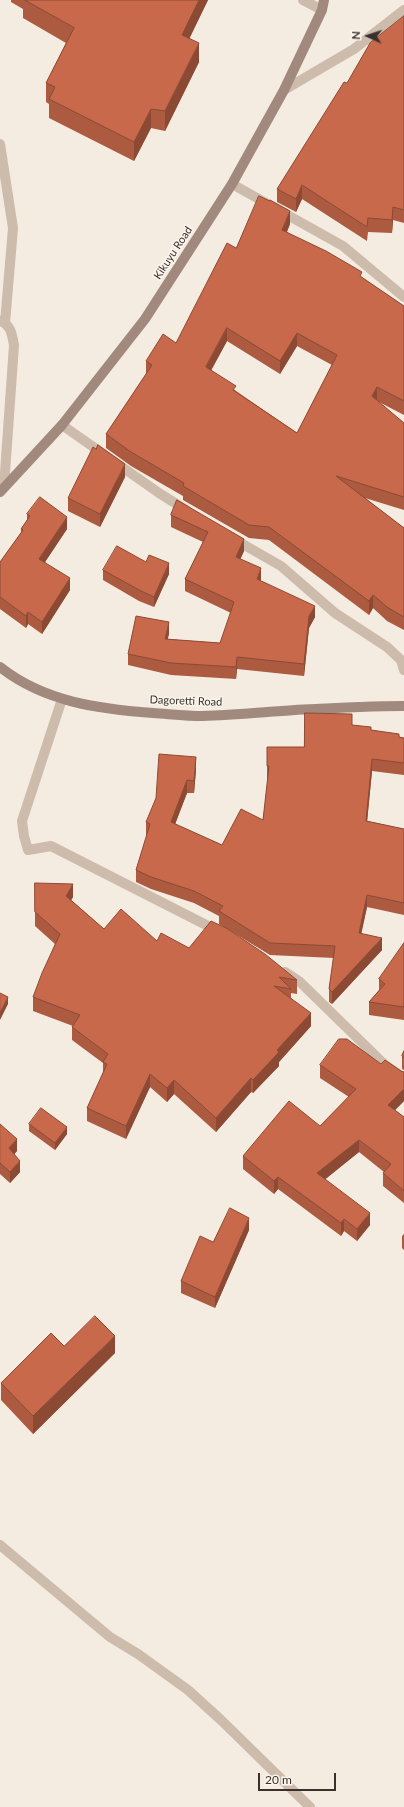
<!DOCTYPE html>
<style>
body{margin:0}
#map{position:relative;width:404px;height:1807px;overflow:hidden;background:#f4ebe1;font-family:Lato,sans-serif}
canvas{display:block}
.north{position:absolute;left:348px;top:16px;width:40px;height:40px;-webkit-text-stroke:3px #fbf5ee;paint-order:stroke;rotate:273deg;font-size:11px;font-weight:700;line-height:16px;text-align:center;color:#3b302b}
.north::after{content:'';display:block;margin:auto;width:14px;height:18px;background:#3b302b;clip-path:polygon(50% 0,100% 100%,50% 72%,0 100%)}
.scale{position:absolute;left:258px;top:1773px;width:78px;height:18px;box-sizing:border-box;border:2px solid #3b302b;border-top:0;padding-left:5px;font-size:12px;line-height:14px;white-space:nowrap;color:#3b302b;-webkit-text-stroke:3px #fbf5ee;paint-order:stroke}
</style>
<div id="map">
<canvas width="404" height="1807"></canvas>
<div class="north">N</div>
<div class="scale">20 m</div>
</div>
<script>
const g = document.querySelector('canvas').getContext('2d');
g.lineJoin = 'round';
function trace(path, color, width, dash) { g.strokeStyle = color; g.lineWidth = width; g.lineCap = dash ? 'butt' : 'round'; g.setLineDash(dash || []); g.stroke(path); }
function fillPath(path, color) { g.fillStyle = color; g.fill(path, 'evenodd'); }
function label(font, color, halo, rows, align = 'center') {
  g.font = font + ' Lato,sans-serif'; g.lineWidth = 3; g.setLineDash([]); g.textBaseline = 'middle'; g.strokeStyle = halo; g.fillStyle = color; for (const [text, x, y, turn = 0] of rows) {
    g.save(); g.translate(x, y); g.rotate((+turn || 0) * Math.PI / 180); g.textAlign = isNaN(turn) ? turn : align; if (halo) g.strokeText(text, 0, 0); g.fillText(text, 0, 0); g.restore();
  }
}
const minor = new Path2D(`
 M303,0L322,10
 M284,90L354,49L404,10
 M0,144L13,228L5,323
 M232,184L343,246L404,297
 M0,321C11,324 12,335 14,345L4,487
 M62,425L159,493L186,510
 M232,538L281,566L335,613L387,647L401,660L404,670
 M62,699L22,821L24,836L28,850L51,846L218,931
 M285,972L300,982L385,1065L404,1078
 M0,1545L110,1637L138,1654L188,1690L221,1720L310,1807`);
const secondary = new Path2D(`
 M0,492L62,425L145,319L232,184L284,90L322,10L324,0
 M0,667C44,702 99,709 153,713C169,714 186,716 202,716C233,715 264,712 295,710C332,708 368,706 404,706`);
const wall = new Path2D(`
 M11,0H208L189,38L199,62L165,131L151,128L134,161L49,118V104L46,102V83L66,43L23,18V9L11,2Z
 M404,16V223L393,220L392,233L368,232L367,241L302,199L296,212L277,202V189L347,83Z
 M290,224L287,232L362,278L404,306V415L377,401L404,423V510L365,498L404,528V630L387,621L373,608L369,615L269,540L249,538L183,500V496L131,466L106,448V434L146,374V361L176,343L236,248ZM227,341L280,374L297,346L332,365L297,433L236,391L211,370Z
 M125,477L100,527L68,511V498Z
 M177,500L244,551L240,559L261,581L315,617L309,628L304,676L237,669L236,679L171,675L128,665V654L169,634L167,639L220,643L231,613L185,591V579L203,542L171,527V515Z
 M27,514L67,529L45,562L70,590L42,634L28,624L26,628L0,609V562L21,533V529L27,520Z
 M103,570L169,574L154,607L139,601L103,580Z
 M352,725L371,730L404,738V775L372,771L367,821L404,829V915L367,907L361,933L382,950L332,1004L329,1002V989L334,958L270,955L219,924V916L194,903L151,889L136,882V870L147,835H146V822L196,770L194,793H187L175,824L222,845L263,820L268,779L267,778V766L304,747Z
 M35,883L73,897L71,900L104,929L189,948L297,980V994L291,993V998L311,1026L279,1062V1066L253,1093L251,1092L216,1132L174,1094L167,1102L150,1087L126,1139L87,1121V1108L103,1073V1063L72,1040V1027L73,1026L33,1011V997L55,944L35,926Z
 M404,943V1020L369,1015V1002L379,990V979Z
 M404,1051V1070L402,1069V1056Z
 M381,1064L404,1072V1101L395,1110L404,1117V1203L383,1186V1173L384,1172L359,1152L325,1179L370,1225L357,1241L344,1231L341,1236L278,1189L274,1194L243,1169V1156L320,1126L349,1097L320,1078V1065Z
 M0,1124L17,1151L14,1154L20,1172L10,1183L0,1174Z
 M29,1124L67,1134L55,1150L29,1131Z
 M249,1230L215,1308L181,1293V1281Z
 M404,1234V1250L402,1248V1236Z
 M64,1346L115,1353L33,1434L1,1400V1383Z`);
const shadedWall = new Path2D(`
 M199,0H208L182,54V35Z
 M199,43V62L165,131V111Z
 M151,109V128L134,161V142Z
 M302,185V199L296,212V199Z
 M393,207V220L392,233V220Z
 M290,211V224L282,243V230Z
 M227,328V341L206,380V367Z
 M297,333V346L280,374V361Z
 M377,387V401L372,396Z
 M125,464V477L100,527V514Z
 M67,517V529L39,571V559Z
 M244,539V551L236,569V557Z
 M169,563V574L154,607V597Z
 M261,568V580L257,590V579Z
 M70,578V590L42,634V622Z
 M373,595V608L369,615V601Z
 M315,606V617L309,628L304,676V664L309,616Z
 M28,612V624L26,628V616Z
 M169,622V634L165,651V639Z
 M237,657V669L236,679V667Z
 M196,757V770L194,793V781Z
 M372,759V771L366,833V821Z
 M187,780V793L171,835V822Z
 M73,884V897L66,909V896Z
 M367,895V907L359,945V933Z
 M382,938V950L332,1004V992Z
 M8,997V1004L0,1020V1013Z
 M311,1013V1026L279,1062V1066L253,1093V1080L277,1050Z
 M150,1074V1087L126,1139V1126Z
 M251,1078V1092L216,1132V1118Z
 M174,1080V1094L167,1102V1088Z
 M404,1089V1101L388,1117V1105Z
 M67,1127V1134L55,1150V1143Z
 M17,1139V1151L9,1160V1148Z
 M359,1140V1152L317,1186V1173Z
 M20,1161V1172L10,1183V1172Z
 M278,1177V1189L274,1194V1181Z
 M370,1213V1225L357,1241V1229Z
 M249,1218V1230L215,1308V1297Z
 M344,1219V1231L341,1236V1223Z
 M115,1336V1353L33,1434V1416Z`);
const building = new Path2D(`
 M25,0H199L182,35L199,43L165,111L151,109L134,142L49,99L55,87L46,83L74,28Z
 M404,16V210L393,207L392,220L368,218L367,227L302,185L296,199L277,189L344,82L347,83L370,43Z
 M259,196L270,201V200L290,211L282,230L326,251L362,272L360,276L404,306V401L377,387L372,396L404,423V497L336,476L404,528V617L387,607L373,595L369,601L269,527L249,525L183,486L184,483L131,452L106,434L152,365L146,361L163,334L176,343L227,243L236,248ZM227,328L280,361L297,333L337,355L297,433L233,390L236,386L206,367Z
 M98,445L125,464L100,514L68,498L93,447L96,449Z
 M40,497L67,517L39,559L70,578L42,622L28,612L26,616L0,597V562L23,530L21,529L30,516L27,514Z
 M177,500L244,539L236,557L261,568L257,579L315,606L309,616L304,664L237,657L236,667L171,663L128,654L136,616L169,622L165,639L220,643L234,602L185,579L208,532L171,515Z
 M117,546L146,562L149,555L169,563L154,597L139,590L103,570Z
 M305,713L352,714V725L371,727V730L399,734V737L404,738V763L372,759L366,821L404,829V903L367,895L359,933L382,938L332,992L329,989L335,946L270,943L219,911L223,906L194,891L151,877L136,870L150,824L146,822L156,798L159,754L196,757L194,781L187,780L171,822L222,845L241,809L263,820L269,766H267V747H304Z
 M35,883L73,884L66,896L104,929L121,909L157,941L161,933L189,948L211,921L226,928L265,954L297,980L279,977L291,989L274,986L311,1013L277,1050L279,1052L253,1080L251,1078L216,1118L174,1080L167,1088L150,1074L126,1126L87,1108L107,1064L103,1062L108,1054L72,1027L80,1015L33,997L42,973L60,934L35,912Z
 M404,943V1007L369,1002L385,984L379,979Z
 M0,993L8,997L0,1013Z
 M339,1039H347L381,1064L385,1060L401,1071L404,1072V1089L388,1105L404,1117V1191L383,1173L391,1164L359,1140L317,1173L370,1213L357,1229L344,1219L341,1223L278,1177L274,1181L243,1156L289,1101L320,1126L356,1089L320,1065Z
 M404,1051V1058L402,1056Z
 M41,1108L67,1127L55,1143L29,1124Z
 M0,1124L17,1139L9,1148L20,1161L10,1172L0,1163Z
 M230,1208L249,1218L215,1297L181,1281L200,1236L213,1242Z
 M95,1316L115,1336L33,1416L1,1383L51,1333L64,1346Z`);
const streetNames = [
 ["Kikuyu Road",173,253,-57],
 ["Dagoretti Road",186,701,2]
];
trace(minor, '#cdbbac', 10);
trace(secondary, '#a18a7d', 10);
fillPath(wall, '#ac5a40');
fillPath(shadedWall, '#8c4a34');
fillPath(building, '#c8694b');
trace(building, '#8c4a34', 1);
label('11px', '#3b302b', '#fbf5ee', streetNames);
</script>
